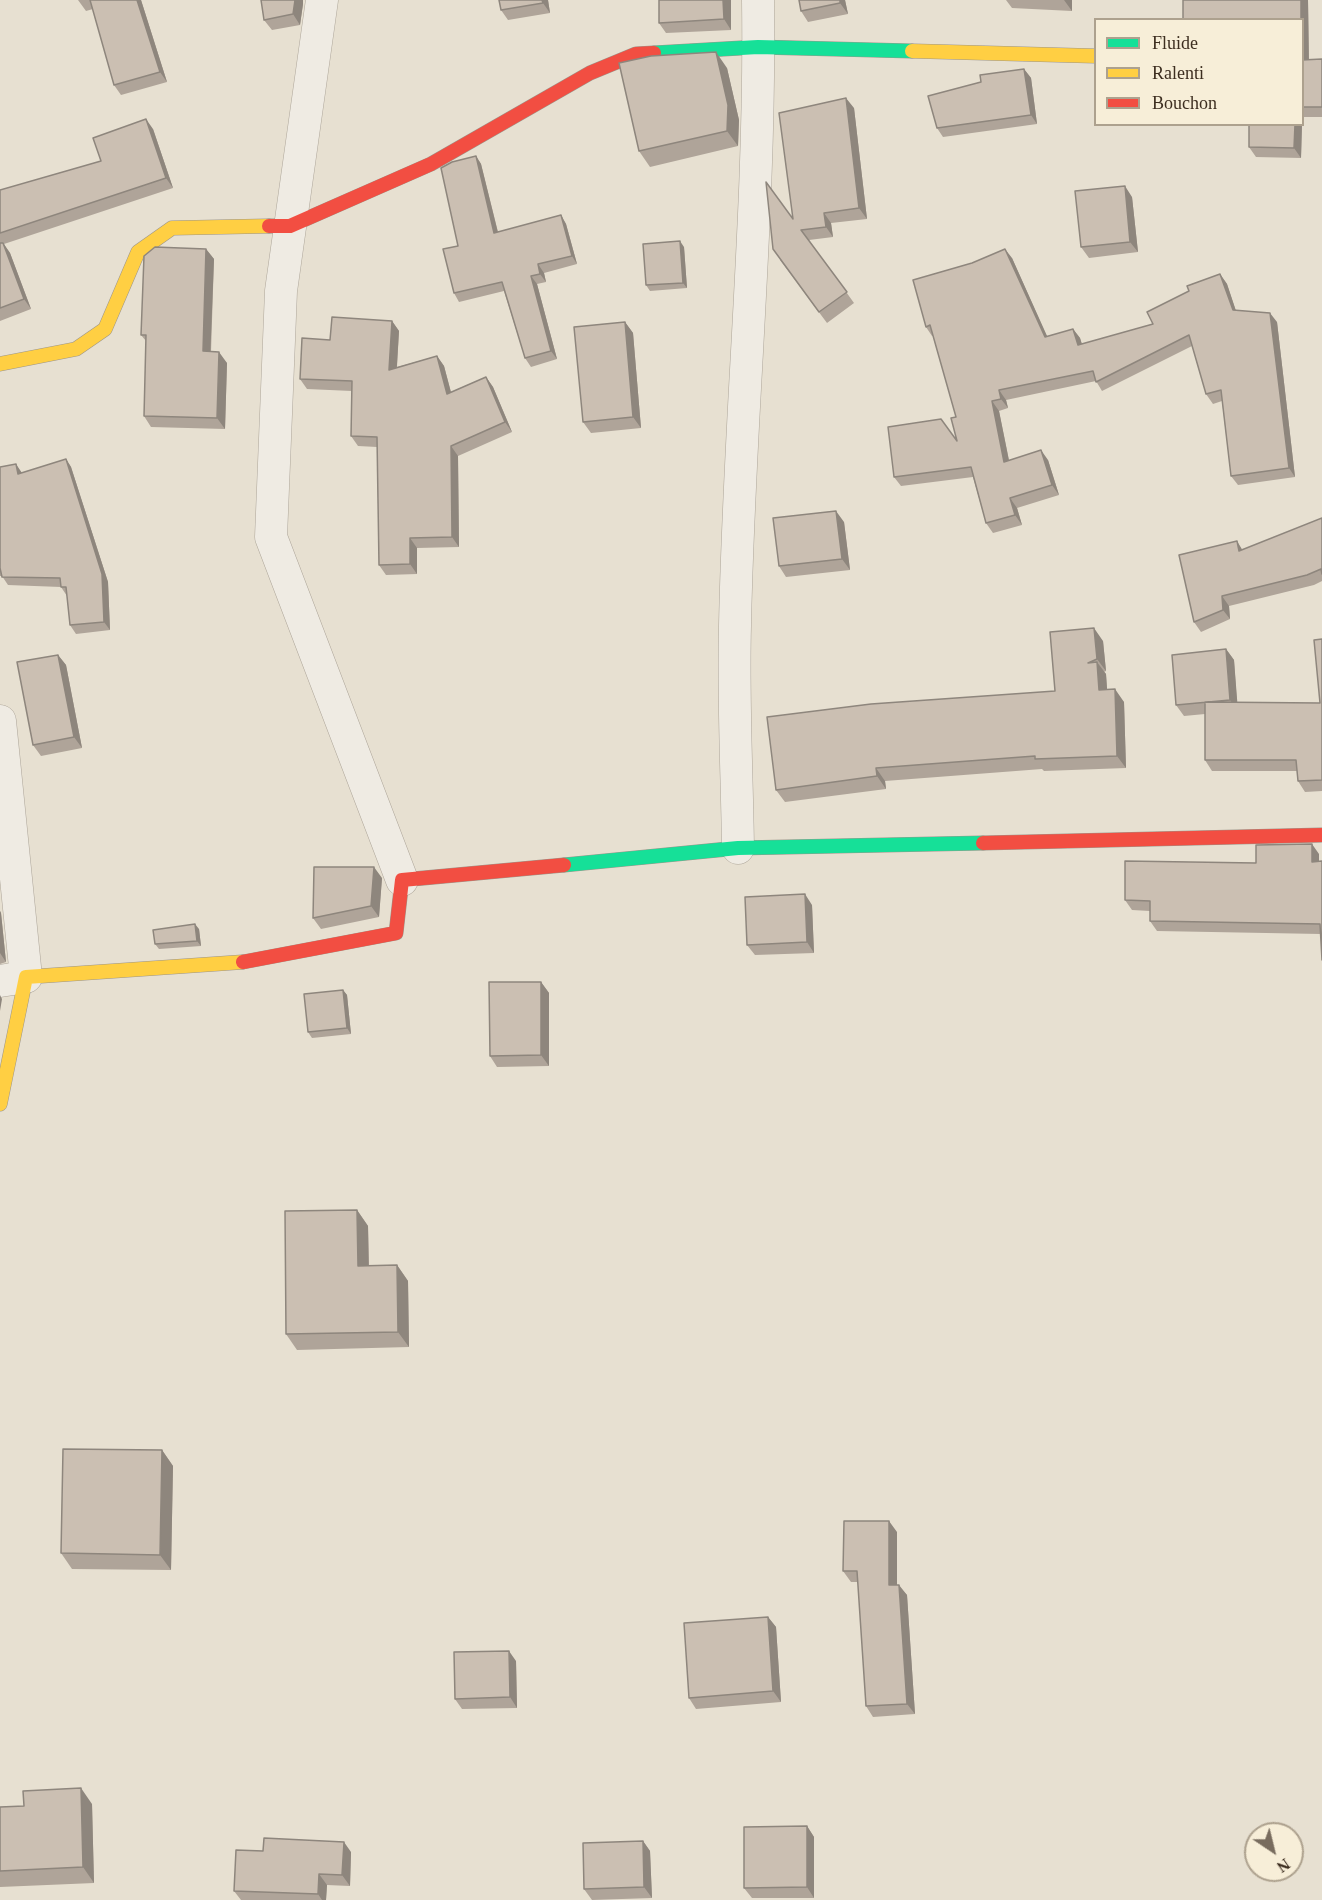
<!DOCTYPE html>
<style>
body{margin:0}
#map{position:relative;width:1322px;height:1900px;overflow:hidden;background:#e7e0d1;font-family:"Times New Roman",serif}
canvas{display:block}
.legend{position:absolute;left:1094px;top:18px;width:210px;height:108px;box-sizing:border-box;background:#f7eed8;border:2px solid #ada18e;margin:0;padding:8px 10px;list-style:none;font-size:18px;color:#3d2e20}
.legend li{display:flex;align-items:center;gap:12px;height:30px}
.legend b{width:30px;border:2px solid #ada18e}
.north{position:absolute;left:1244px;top:1822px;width:60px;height:60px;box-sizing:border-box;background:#f7eed8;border:2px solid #ada18e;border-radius:50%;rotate:145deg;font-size:16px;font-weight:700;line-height:24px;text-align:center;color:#3d2e20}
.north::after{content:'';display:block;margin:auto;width:21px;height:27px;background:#786c5e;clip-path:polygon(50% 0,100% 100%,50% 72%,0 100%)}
</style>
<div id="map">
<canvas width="1322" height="1900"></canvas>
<ul class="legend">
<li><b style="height:8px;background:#16e098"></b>Fluide</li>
<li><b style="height:8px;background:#ffcf43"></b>Ralenti</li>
<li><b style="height:8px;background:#f24e42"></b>Bouchon</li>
</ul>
<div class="north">N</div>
</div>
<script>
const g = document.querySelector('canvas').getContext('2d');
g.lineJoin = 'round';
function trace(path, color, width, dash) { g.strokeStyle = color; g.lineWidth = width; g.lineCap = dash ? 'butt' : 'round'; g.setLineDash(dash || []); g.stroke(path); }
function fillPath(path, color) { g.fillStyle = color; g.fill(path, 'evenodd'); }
const street = new Path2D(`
 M322,0L281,291L271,537L402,880
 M0,721L26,977L0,981
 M738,848C737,774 733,700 735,626C739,417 761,209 758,0`);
const fast = new Path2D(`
 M654,53L758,47L912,51
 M564,865L738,848L983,843`);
const slow = new Path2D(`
 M912,51L1096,56
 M0,364L76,349L105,329L138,252L172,228L269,226
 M0,1104L26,977L243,962`);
const jam = new Path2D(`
 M269,226H290L431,164L590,73L636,54L654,53
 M983,843L1322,835
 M243,962L396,933L402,880L564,865`);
const wall = new Path2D(`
 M78,0H141L167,82L121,95L114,85L93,9L86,11Z
 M261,0H303V4L300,25L272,30L264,20Z
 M548,0L550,13L508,20L501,10Z
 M659,0H731V30L666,33L659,23Z
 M845,0L848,14L808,22L801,11Z
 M1006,0H1072V11L1012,8Z
 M1183,0H1308L1309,59H1322V117H1302V20Z
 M727,68L739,120L738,146L650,167L639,151Z
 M1024,69L1031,78L1037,124L943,137L937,128L981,82Z
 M854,108L867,219L831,223L833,237L809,240L854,303L827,323L780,260L793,219Z
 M1302,124L1301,158L1256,157L1249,147Z
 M153,129L173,188L4,244L10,253L31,309L0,321V190L101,161Z
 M476,156L481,164L498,232L561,215L566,224L577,264L544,273L546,282L537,284L557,359L531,367L525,358L504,291L459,302L454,293L458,246Z
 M1132,197L1138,252L1089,258L1081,247Z
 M684,247L687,288L650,291L646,285Z
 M206,249L214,259L211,352L227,363L225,429L151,427L144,416L146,341L141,335Z
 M1012,258L1047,337L1073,329L1080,338L1082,344L1153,324L1220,274L1227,284L1236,311L1277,322L1295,477L1238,485L1231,476L1222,401L1213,404L1206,394L1192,346L1102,391L1096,381L1006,400L1008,408L999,411L1009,460H1048L1059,495L1017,508L1022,525L993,533L986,523L973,477L901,486L894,477L957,441L956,417L933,336H932L926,327Z
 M392,321L399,331L397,367L437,356L444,366L451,392L486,377L493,387L512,432L458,456L459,547L417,548V574L386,575L379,565L377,447L358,446L351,436L352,391L307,389L300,379L330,340Z
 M625,322L633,333L641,428L591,433L583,422Z
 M66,459L71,467L108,582L110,630L76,634L70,625L67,596L61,587L8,585L2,576H0V467L22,473Z
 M1322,518V581L1314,585L1229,606L1230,619L1201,632L1194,622L1243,550Z
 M844,522L850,570L786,577L779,566Z
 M1322,639V791L1305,792L1298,781L1297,771H1212L1205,760V714L1184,716L1176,705L1226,649L1234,660L1237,703H1320Z
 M1103,641L1106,671L1104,672L1106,674L1107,690L1124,702L1126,768L1044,771L1042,769L885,781L886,789L785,802L776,790L1055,691Z
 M58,655L66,665L82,748L41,756L33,745Z
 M1319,854V861H1322V960L1321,934L1157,931L1150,921V911L1132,910L1125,900L1256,863Z
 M382,878L379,917L321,929L313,918Z
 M812,905L814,953L755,955L747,945Z
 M0,911L1,913L6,962L0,964Z
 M199,929L201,946L159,949L155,944Z
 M541,982L549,993V1066L497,1067L490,1056Z
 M343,990L347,995L351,1034L312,1038L308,1032Z
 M357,1210L368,1226L369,1265H397L408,1281L409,1347L297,1350L286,1334Z
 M162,1450L173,1466L171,1570L72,1569L61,1553Z
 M897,1532V1585L907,1595L915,1714L873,1717L866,1706L858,1582H851L843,1571Z
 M768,1617L776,1627L781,1702L696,1709L689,1698Z
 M516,1661L517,1708L462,1709L455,1699Z
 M92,1804L94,1883L0,1887V1807Z
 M807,1826L814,1837V1898H752L744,1888Z
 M643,1841L650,1851L652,1898L592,1900L584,1889Z
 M263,1851L351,1852L350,1886L327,1885L326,1900H241L234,1891Z`);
const shadedWall = new Path2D(`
 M137,0H141L167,82L160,72Z
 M295,0H303V4L300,25L293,14Z
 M542,0H548L550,13L543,3Z
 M723,0H731V30L724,19Z
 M840,0H845L848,14L840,3Z
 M1064,0H1072V11Z
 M1301,0H1308L1309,70L1302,61V20H1301Z
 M716,52L727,68L739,120L738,146L727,131Z
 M1024,69L1031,78L1037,124L1031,115Z
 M846,98L854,108L867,219L859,208Z
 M146,119L153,129L173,188L166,178Z
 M1295,124H1302L1301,158L1294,148Z
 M476,156L481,164L500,241L494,233Z
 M1125,186L1132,197L1138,252L1130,242Z
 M824,213L831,223L833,237L826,227Z
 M561,215L566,224L577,264L572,256Z
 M680,241L684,247L687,288L683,283Z
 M3,243L10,253L31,309L24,299Z
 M206,249L214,259L210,362L203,351Z
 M1005,249L1012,258L1052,347L1045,337Z
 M538,264L544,273L546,282L540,274Z
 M1220,274L1227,284L1239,320L1233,310Z
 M531,276L537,284L557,359L551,351Z
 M1270,313L1277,322L1295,477L1289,468Z
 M392,321L399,331L396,380L389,370Z
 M625,322L633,333L641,428L633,417Z
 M1073,329L1080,338L1085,355L1078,345Z
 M219,352L227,363L225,429L217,418Z
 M437,356L444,366L454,404L447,394Z
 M486,377L493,387L512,432L505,422Z
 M999,390L1006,400L1008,408L1001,399Z
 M992,401L999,411L1011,471L1004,462Z
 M451,446L458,456L459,547L452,537Z
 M1041,450L1048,460L1059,495L1052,485Z
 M66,459L71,467L108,582L110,630L104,622Z
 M16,464L22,473L18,474Z
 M1010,498L1017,508L1022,525L1015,515Z
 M836,511L844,522L850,570L842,559Z
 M410,538L417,548V574L410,564Z
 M1237,541L1243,551H1239Z
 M1222,596L1229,606L1230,619L1223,610Z
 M1094,628L1103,641L1106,671L1097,659Z
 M1226,649L1234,660L1238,711L1230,700Z
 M58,655L66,665L82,748L74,737Z
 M1097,662L1106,674L1108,702L1099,690Z
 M1115,689L1124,702L1126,768L1117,756Z
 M876,768L885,781L886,789L877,776Z
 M1312,844L1319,854V872L1312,862Z
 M374,867L382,878L379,917L371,906Z
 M805,894L812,905L814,953L807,942Z
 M0,911L1,913L6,962L0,953Z
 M195,924L199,929L201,946L197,941Z
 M541,982L549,993V1066L541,1055Z
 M343,990L347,995L351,1034L347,1028Z
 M0,995L2,999L0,1011Z
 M357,1210L368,1226L369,1281L358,1266Z
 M397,1265L408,1281L409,1347L398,1332Z
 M162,1450L173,1466L171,1570L160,1555Z
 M889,1521L897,1532V1596L889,1585Z
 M899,1585L907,1595L915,1714L907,1704Z
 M768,1617L776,1627L781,1702L773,1691Z
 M509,1651L516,1661L517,1708L510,1697Z
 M81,1788L92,1804L94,1883L83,1867Z
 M807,1826L814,1837V1898L807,1887Z
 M643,1841L650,1851L652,1898L644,1887Z
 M344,1842L351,1852L350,1886L342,1875Z
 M319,1874L327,1885L326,1900H322L318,1894Z`);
const building = new Path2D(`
 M90,0H137L160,72L114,85Z
 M261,0H295L293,14L264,20Z
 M499,0H542L543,3L501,10Z
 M659,0H723L724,19L659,23Z
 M799,0H840V3L801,11Z
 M1183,0H1301V20H1183Z
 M716,52L728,105L727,131L639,151L619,63L651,56Z
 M1322,59V107H1302V60Z
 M1024,69L1031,115L937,128L928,96L981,82L980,75Z
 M846,98L859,208L824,213L826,227L801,230L847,292L819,312L773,249L766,182L793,219L779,113Z
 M146,119L166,178L0,233V190L101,161L93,138Z
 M1249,124H1295L1294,148L1249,147Z
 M476,156L494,233L561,215L572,256L538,264L540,274L531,276L551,351L525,358L502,282L454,293L443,249L458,246L441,168L452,162Z
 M1125,186L1130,242L1081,247L1075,191Z
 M680,241L683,283L646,285L643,244Z
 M0,243H3L24,299L0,308Z
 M155,247L206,249L203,351L219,352L217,418L144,416L146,335H141L144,256Z
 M1005,249L1045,337L1073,329L1078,345L1153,324L1147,312L1189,291L1187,286L1220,274L1233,310L1270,313L1289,468L1231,476L1221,390L1206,394L1189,335L1096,382L1093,371L999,390L1001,399L992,401L1004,462L1041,450L1052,485L1010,498L1015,515L986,523L971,467L894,477L888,427L941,419L957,441L951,418L956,417L930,325L926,327L913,280L972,263Z
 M332,317L392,321L389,370L437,356L447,394L486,377L505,422L451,446L452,537L410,538V564L379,565L377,437L351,436L352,381L300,379L302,338L330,340Z
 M625,322L633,417L583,422L574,327Z
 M66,459L102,574L104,622L70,625L66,587H61L60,578L2,577L0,568V467L16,464L18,474Z
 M836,511L842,559L779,566L773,518Z
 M1322,518V574L1321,569L1307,575L1222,596L1223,610L1194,622L1179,555L1237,541L1239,551Z
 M1094,628L1097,659L1088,663L1097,662L1099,690L1115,689L1117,756L1035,759V756L876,768L877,776L776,790L767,717L871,704L1055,691L1050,632Z
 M1322,639V780L1298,781L1296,760H1205V702L1320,703L1314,640Z
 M1226,649L1230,700L1176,705L1172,655Z
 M58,655L74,737L33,745L17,662Z
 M1312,844V862L1322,861V960L1320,924L1150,921V901L1125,900V861L1256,863V845Z
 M314,867H374L371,906L313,918Z
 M805,894L807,942L747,945L745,897Z
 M195,924L197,941L155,944L153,930Z
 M489,982H541V1055L490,1056Z
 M343,990L347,1028L308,1032L304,994Z
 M357,1210L358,1266L397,1265L398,1332L286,1334L285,1211Z
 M63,1449L162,1450L160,1555L61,1553Z
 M844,1521H889V1585H899L907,1704L866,1706L857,1571H843Z
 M768,1617L773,1691L689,1698L684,1623Z
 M509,1651L510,1697L455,1699L454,1652Z
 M81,1788L83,1867L0,1871V1807L24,1806L23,1791Z
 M807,1826V1887L744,1888V1827Z
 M264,1838L344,1842L342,1875L319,1874L318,1894L234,1891L236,1850L263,1851Z
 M643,1841L644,1887L584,1889L583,1843Z`);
trace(street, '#ada599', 33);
trace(fast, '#9c958a', 15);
trace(slow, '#9c958a', 15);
trace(jam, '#9c958a', 15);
trace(street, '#efebe3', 32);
trace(fast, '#16e098', 14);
trace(slow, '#ffcf43', 14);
trace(jam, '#f24e42', 14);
fillPath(wall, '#afa499');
fillPath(shadedWall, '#8e867d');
fillPath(building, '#cbbfb2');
trace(building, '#8e867d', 1.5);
</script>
